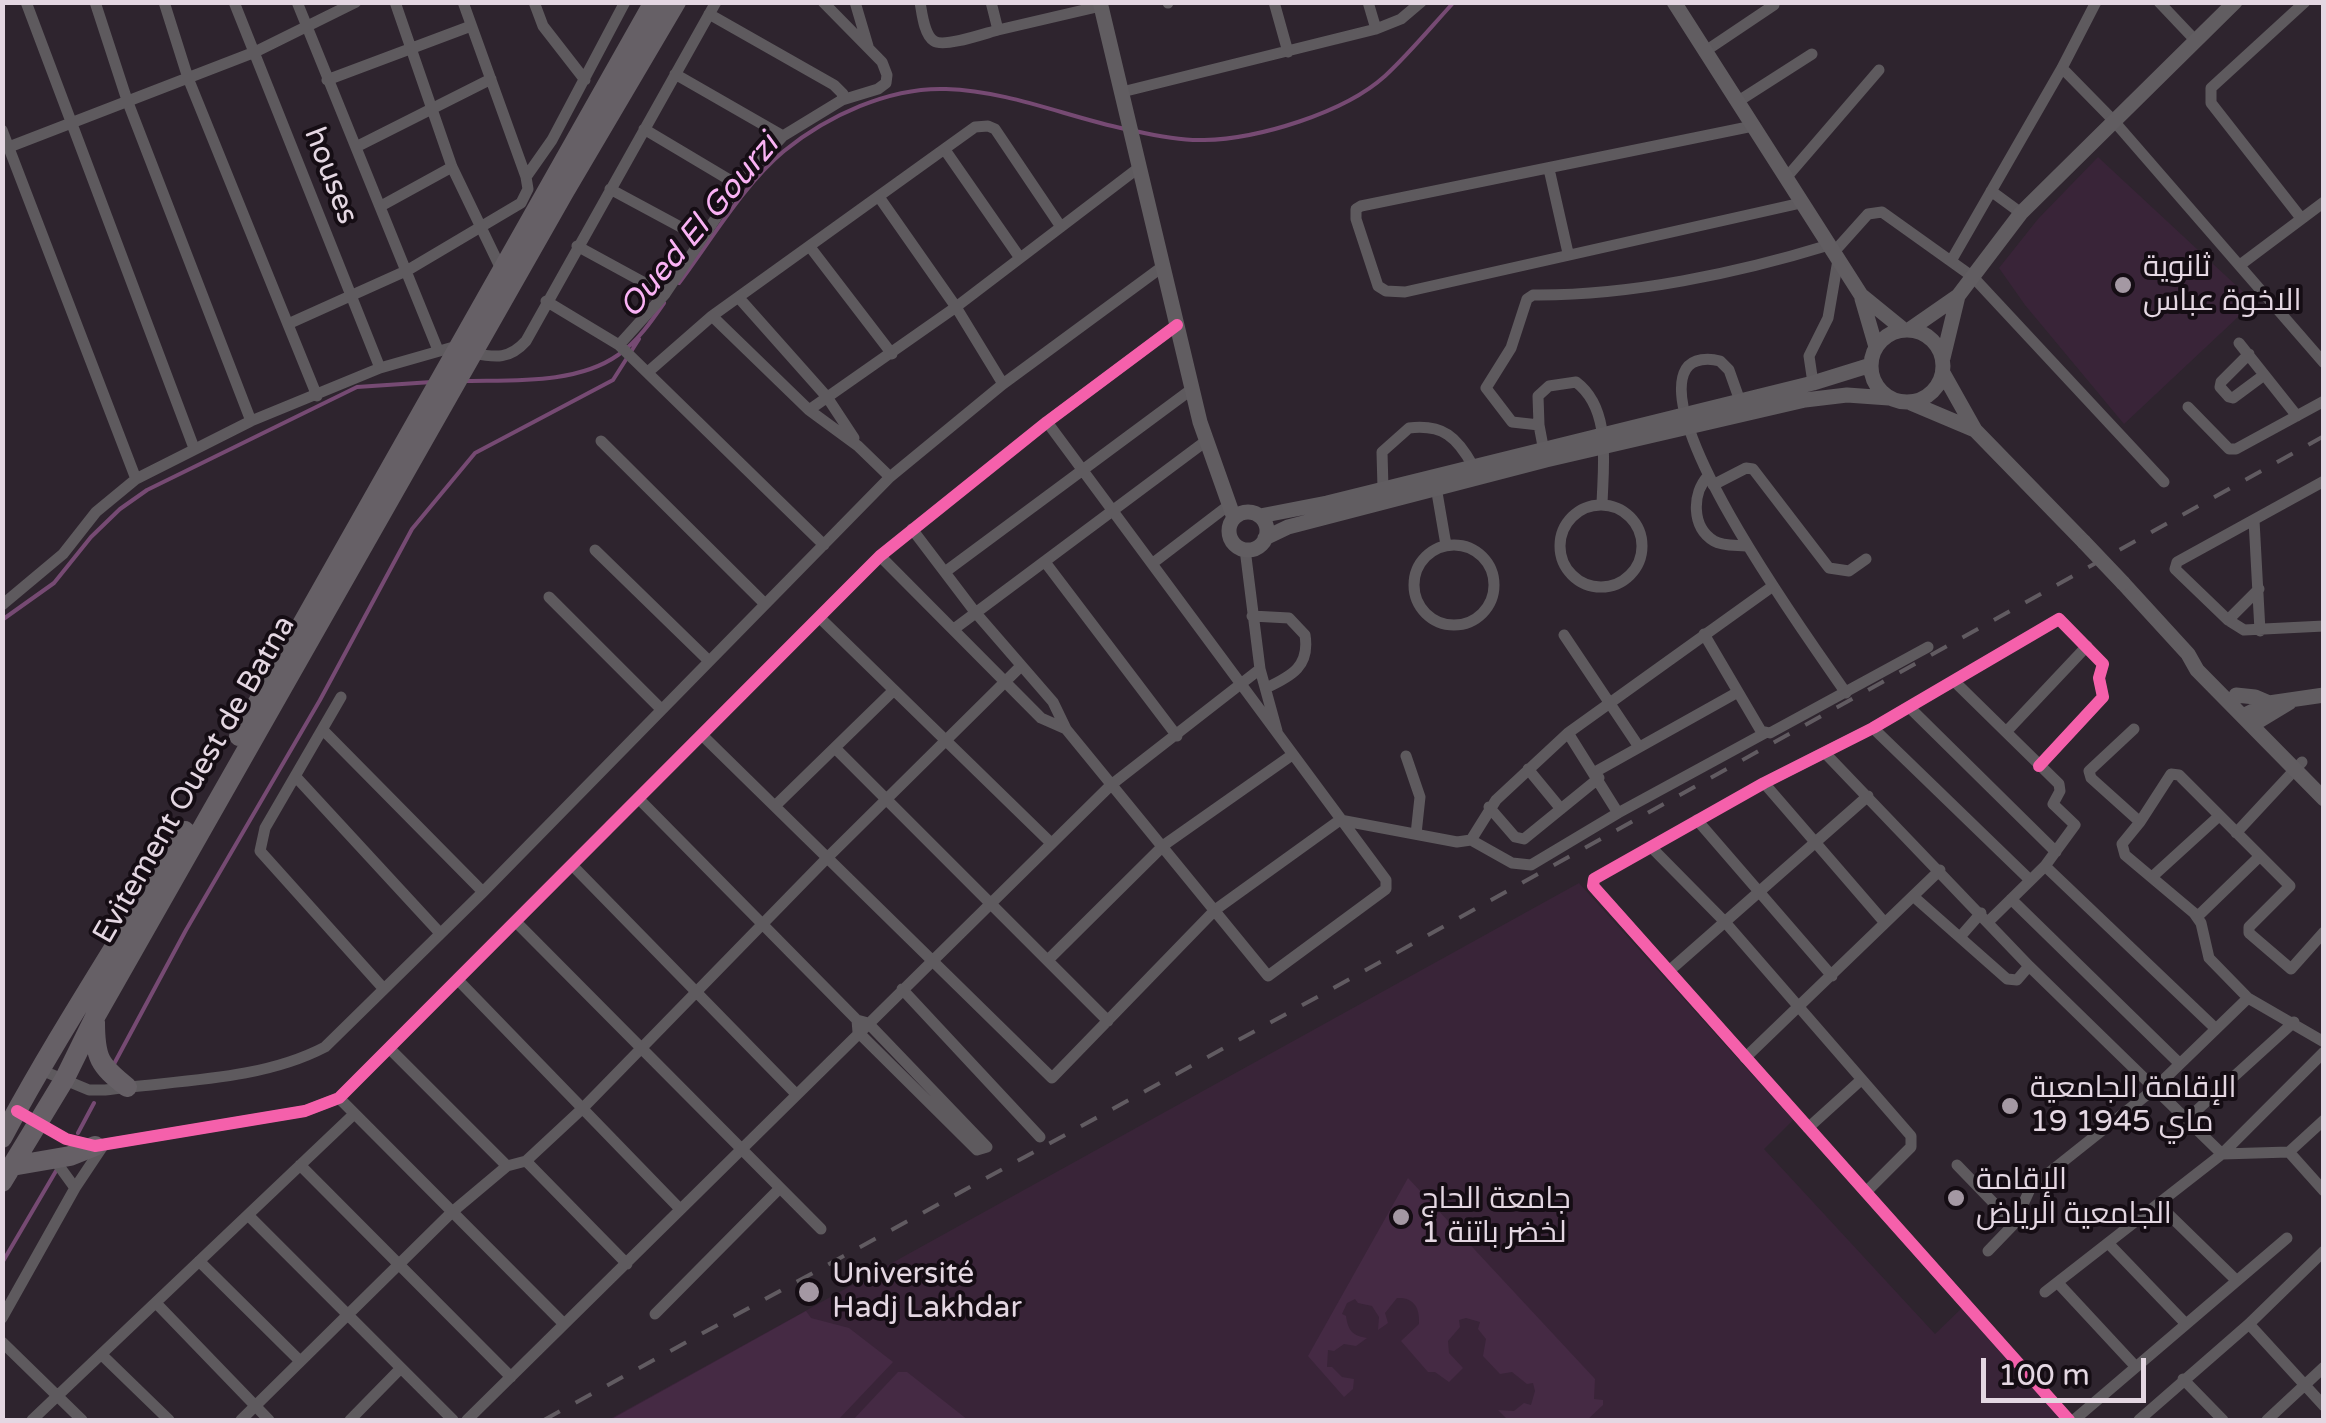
<!DOCTYPE html>
<meta charset="utf-8">
<style>
body{margin:0}
#map{position:relative;width:2326px;height:1423px;overflow:hidden;background:#2e242e;font-family:"Varela Round",sans-serif}
canvas{display:block}
.frame{position:absolute;inset:0;border:5px solid #e4d7e2;pointer-events:none}
.scale{position:absolute;left:1981px;top:1358px;width:165px;height:45px;box-sizing:border-box;border:5px solid #e4d7e2;border-top:0;padding-left:12px;font-size:30px;line-height:35px;white-space:nowrap;color:#e4d7e2;-webkit-text-stroke:8px #150d14;paint-order:stroke}
</style>
<div id="map">
<canvas width="2326" height="1423"></canvas>
<div class="frame"></div>
<div class="scale">100 m</div>
</div>
<script>
const g = document.querySelector('canvas').getContext('2d');
g.lineJoin = 'round';
function fillPath(path, color) { g.fillStyle = color; g.fill(path, 'evenodd'); }
function trace(path, color, width, dash) { g.strokeStyle = color; g.lineWidth = width; g.lineCap = dash ? 'butt' : 'round'; g.setLineDash(dash || []); g.stroke(path); }
function label(font, color, halo, rows, align = 'center') {
  g.font = font + ' "Varela Round",Cairo,sans-serif'; g.lineWidth = 8; g.setLineDash([]); g.textBaseline = 'middle'; g.strokeStyle = halo; g.fillStyle = color; for (const [text, x, y, turn = 0] of rows) {
    g.save(); g.translate(x, y); g.rotate((+turn || 0) * Math.PI / 180); g.textAlign = isNaN(turn) ? turn : align; if (halo) g.strokeText(text, 0, 0); g.fillText(text, 0, 0); g.restore();
  }
}
const built = new Path2D(`
 M2098,157L2254,302L2124,424L2025,305L1999,268L2038,219Z
 M1579,883L1793,1120L1764,1149L1935,1334L1963,1307L2065,1420H608Z`);
const green = new Path2D(`
 M1408,1178L1595,1379L1594,1399L1603,1400V1405L1587,1420H1508L1498,1410L1514,1411L1524,1403L1531,1405L1535,1391L1533,1383L1527,1384L1512,1372L1500,1374L1483,1356L1486,1339L1478,1329L1480,1322L1466,1318L1459,1320L1460,1327L1448,1341L1449,1353L1463,1368L1449,1382L1435,1372H1428L1401,1341L1419,1324C1420,1308 1414,1297 1397,1298L1385,1313L1388,1323L1378,1330L1379,1317L1372,1306L1358,1303L1355,1299L1347,1303L1342,1314L1346,1316C1348,1331 1353,1336 1367,1338L1356,1346L1344,1344L1334,1351L1328,1350L1327,1367H1332L1342,1377L1354,1379L1353,1389L1344,1397L1308,1356Z
 M806,1311L811,1318L849,1328L893,1362L838,1420H610Z
 M898,1372H907L968,1420H853Z`);
const stream = new Path2D(`
 M1135,131C1157,136 1181,141 1204,140C1258,139 1344,113 1385,76C1409,54 1431,27 1454,2
 M679,283C710,242 744,184 784,151C827,116 889,87 946,89C1008,91 1065,116 1125,129
 M467,381C514,380 577,384 618,355C637,342 651,322 664,303
 M2,620L54,583L91,537L120,509L147,490L357,387L432,382
 M114,1064L186,930L320,700L412,529L475,453L613,380L639,339
 M78,1133L94,1103
 M2,1263L56,1171`);
const street = new Path2D(`
 M26,2L194,448
 M95,2L127,100L251,421
 M164,2L188,78L317,396
 M234,2L380,368
 M297,2L438,350
 M395,2L452,167L502,271
 M463,2L526,177
 M534,2L543,26L585,80
 M823,2L882,62L887,75L886,83L878,89L842,100
 M855,2L868,46
 M920,2C922,13 924,35 934,41C944,48 986,33 998,30L991,2
 M1168,2V3
 M1274,2L1288,52
 M1368,2L1376,29
 M2159,2L2195,40
 M998,30L1101,6
 M1704,52L1774,5
 M2062,68L2113,120L2324,363
 M675,74L783,136
 M327,80L471,26
 M1122,92L1376,29L1401,19L1421,2
 M1737,102L1812,54
 M1753,126L1361,206L1356,209V219L1378,286L1386,291L1405,292L1801,203
 M644,129L738,185
 M2,130L136,479
 M9,147L255,52L356,2
 M356,147L491,79
 M945,150L1020,258
 M1549,169L1568,253
 M1786,178L1879,70
 M610,189L701,238
 M1991,191L2021,213
 M879,197L956,307L1003,384
 M381,206L452,167
 M2301,218L2211,103V88L2305,2
 M577,246L665,294
 M810,247L892,354
 M1833,253L1868,214L1882,212L1973,277L2164,482
 M1951,261L2062,68L2096,2
 M2240,265L2324,202
 M739,298L827,397L854,438
 M546,301L619,345L665,294L738,185L783,136L842,100L843,94L834,85L709,14
 M712,316L809,410L858,446L890,477
 M288,324L408,270L521,203L528,189L526,177L552,140L625,2
 M2239,343L2297,416
 M619,345L824,545
 M473,353C496,358 510,359 526,341L716,2
 M2249,354L2221,382L2220,387L2229,397L2233,398L2264,375
 M648,372L712,316L975,127L988,126L995,129L1061,227
 M1813,383L1809,356L1828,318L1838,260
 M1740,401L1729,370L1720,361C1709,358 1693,358 1686,369C1652,425 1811,642 1846,693
 M2188,407L2229,449H2236L2324,401
 M809,410L956,307L1137,169
 M1539,425L1512,422L1486,388L1511,348L1527,299L1533,295C1629,296 1738,273 1829,245
 M601,441L765,604
 M1545,457L1539,425L1538,396L1549,386L1576,382C1612,409 1603,465 1602,505
 M1708,476C1692,493 1691,527 1714,541C1722,546 1736,545 1746,546
 M1435,481L1446,545
 M2324,481L2177,562L2175,569L2228,620L2244,630L2324,626
 M1713,485L1746,468L1753,469L1829,568L1849,571L1866,559
 M1383,488L1382,452L1409,428C1443,424 1457,437 1473,466
 M1560 546a41 41 0 1 1 82 0a41 41 0 1 1-82 0Z
 M2254,520L2260,631
 M912,529L975,612L1053,702L1066,729L1268,976L1386,889V880L1047,422
 M1414 585a40 40 0 1 1 80 0a40 40 0 1 1-80 0Z
 M1245,549L1260,669L1277,731
 M595,550L709,661
 M880,556L1041,718L1066,729
 M1045,562L1177,736
 M1153,563L1229,505
 M945,572L1192,389
 M549,597L660,708
 M2,605L63,554L96,512L136,479L251,421L380,368L457,346
 M1252,616L1289,618L1305,635C1310,666 1292,676 1266,688
 M819,617L1051,843
 M2228,620L2259,589
 M954,629L1206,441
 M1704,634L1761,731L1770,733L1928,647
 M1564,635L1639,747
 M1954,681L2059,784L2060,791L2053,804L2075,825L2045,866L1989,921
 M341,697L265,828L260,851L383,988
 M1910,708L2056,852
 M1873,728L2030,880
 M2134,729L2089,771L2091,778L2140,822L2171,774L2179,775L2290,886L2249,927V933L2291,969L2324,932
 M323,730L483,892
 M2006,732L2087,646
 M1568,733L1618,813
 M702,735L1052,1078L1215,910L1340,820L1457,842L1471,840L1496,800L1568,733L1773,586
 M835,748L1108,1021
 M1825,753L2029,966L2222,1154L2289,1152L2324,1120
 M1406,756L1420,797L1416,834
 M2039,766L2103,697L2099,678L2103,664L2059,619L1873,728L1764,783L1594,879L1593,886L2069,1420
 M1528,769L1561,809
 M1595,772L1738,692
 M296,777L439,932
 M1764,783L1885,923
 M638,798L857,1020L858,1032L977,1150L987,1147L868,1023L857,1020
 M775,806L894,690
 M1489,807L1515,837L1524,839L1599,778
 M1697,820L1832,976
 M2140,822L2122,844L2125,855L2194,913L2201,923L2209,958L2248,998
 M2236,833L2302,762
 M1471,840L1512,863L1531,865L1618,813L1765,733
 M1651,847L1725,922L1911,1136V1147L1866,1192
 M572,865L796,1094
 M2045,866L2215,1028
 M2152,877L2219,816
 M1913,896L2007,979L2017,980L2029,966
 M2011,899L2179,1063
 M2197,917L2260,856
 M516,922L821,1229
 M1960,937L1981,913
 M1048,960L1164,845L1292,755
 M1669,971L1868,796
 M458,980L680,1209
 M902,989L1040,1137
 M390,1049L507,1166
 M1745,1058L1940,870
 M41,1070L89,1090H105C177,1080 260,1081 325,1047L483,892L890,477L1003,384L1162,267
 M339,1098L564,1324
 M17,1111L66,1139L95,1146L305,1111L339,1098L880,556L1047,422L1177,325
 M2185,1121L2294,1022
 M1808,1128L1861,1080
 M2289,1152L2324,1191
 M54,1159L75,1188
 M526,1161L627,1264
 M300,1165L511,1377
 M1957,1165L2014,1224
 M2158,1204L2237,1281
 M248,1215L453,1420
 M2109,1244L2185,1323
 M1988,1251L2014,1224L2031,1187L2153,1090L2248,998L2324,1042
 M199,1261L300,1361
 M2058,1283L2136,1367
 M2045,1292L2222,1154L2324,1052
 M157,1304L269,1420
 M655,1314L780,1188
 M2,1318L75,1188L103,1146
 M2249,1324L2324,1406
 M2,1342L82,1420
 M102,1355L169,1420
 M2183,1379L2223,1420
 M32,1420L353,1115
 M241,1420L451,1213L507,1166L526,1161L583,1108L827,858L1021,666
 M350,1420L401,1368
 M467,1420L1111,785L1260,669
 M2074,1420L2287,1238
 M2139,1420L2249,1324L2324,1251
 M2267,1420L2324,1367`);
const secondary = new Path2D(`
 M1100,2L1200,422L1234,518
 M1674,2L1861,295L1904,330
 M1862,299L1876,347
 M1871 366a36 36 0 1 1 72 0a36 36 0 1 1-72 0Z
 M1909,330L1958,296L2021,213L2235,2
 M1943,358L1958,296
 M1943,373L1975,430L2084,542
 M1911,403L1975,430
 M1229 531a19 19 0 1 1 38 0a19 19 0 1 1-38 0Z
 M1260,516L1327,503L1813,383L1871,365
 M1265,538L1288,527L1546,460L1805,400L1847,395L1889,398
 M2123,583L2188,654L2197,670L2324,799
 M2236,695L2255,697L2269,703
 M2243,716L2269,703L2324,695
 M2252,725L2290,702`);
const highway = new Path2D(`
 M239,736L654,2
 M95,1022C95,1058 99,1065 127,1087
 M2,1138C58,1033 125,933 185,831
 M12,1166L70,1156L95,1146
 M2,1182L64,1080L95,1017L564,192L676,2`);
const rail = new Path2D(`
 M544,1420L1319,996L2324,436`);
const secondaryBridge = new Path2D(`
 M2084,542L2123,583`);
const cycleway = new Path2D(`
 M2039,766L2103,697L2099,678L2103,664L2059,619L1873,728L1764,783L1594,879L1593,886L2069,1420
 M17,1111L66,1139L95,1146L305,1111L339,1098L880,556L1047,422L1177,325`);
const markers = [
 [2123,285,10,"#a498a3"],
 [2010,1106,10,"#a498a3"],
 [1956,1198,10,"#a498a3"],
 [1401,1217,10,"#a498a3"],
 [809,1292,12,"#a498a3"]
];
const streetNames = [
 ["houses",330,176,69],
 ["Evitement Ouest de Batna",195,780,-60]
];
const poiNames = [
 ["ثانوية",2143,268],
 ["الاخوة عباس",2143,302],
 ["الإقامة الجامعية",2030,1089],
 ["19 ماي 1945",2030,1123],
 ["الإقامة",1976,1181],
 ["الجامعية الرياض",1976,1215],
 ["جامعة الحاج",1421,1200],
 ["لخضر باتنة 1",1421,1234],
 ["Université",832,1275],
 ["Hadj Lakhdar",832,1309]
];
const waterNames = [
 ["Oued El Gourzi",700,227,-50]
];
fillPath(built, '#392438');
fillPath(green, '#452a44');
trace(stream, '#764a73', 4);
trace(street, '#5e5a5e', 11);
trace(secondary, '#615d61', 15);
trace(highway, '#666066', 20);
trace(rail, '#615b61', 4, [18, 18]);
trace(secondaryBridge, '#615d61', 15);
trace(cycleway, '#f560ab', 12);
for (const [x, y, r, color] of markers) { const dot = new Path2D(); dot.arc(x, y, r, 0, 2 * Math.PI); g.fillStyle = color; g.fill(dot); trace(dot, '#150d14', 4); }
label('30px', '#e4d7e2', '#150d14', streetNames);
label('30px', '#e4d7e2', '#150d14', poiNames, 'left');
label('italic 32px', '#f9b2f4', '#150d14', waterNames);
</script>
